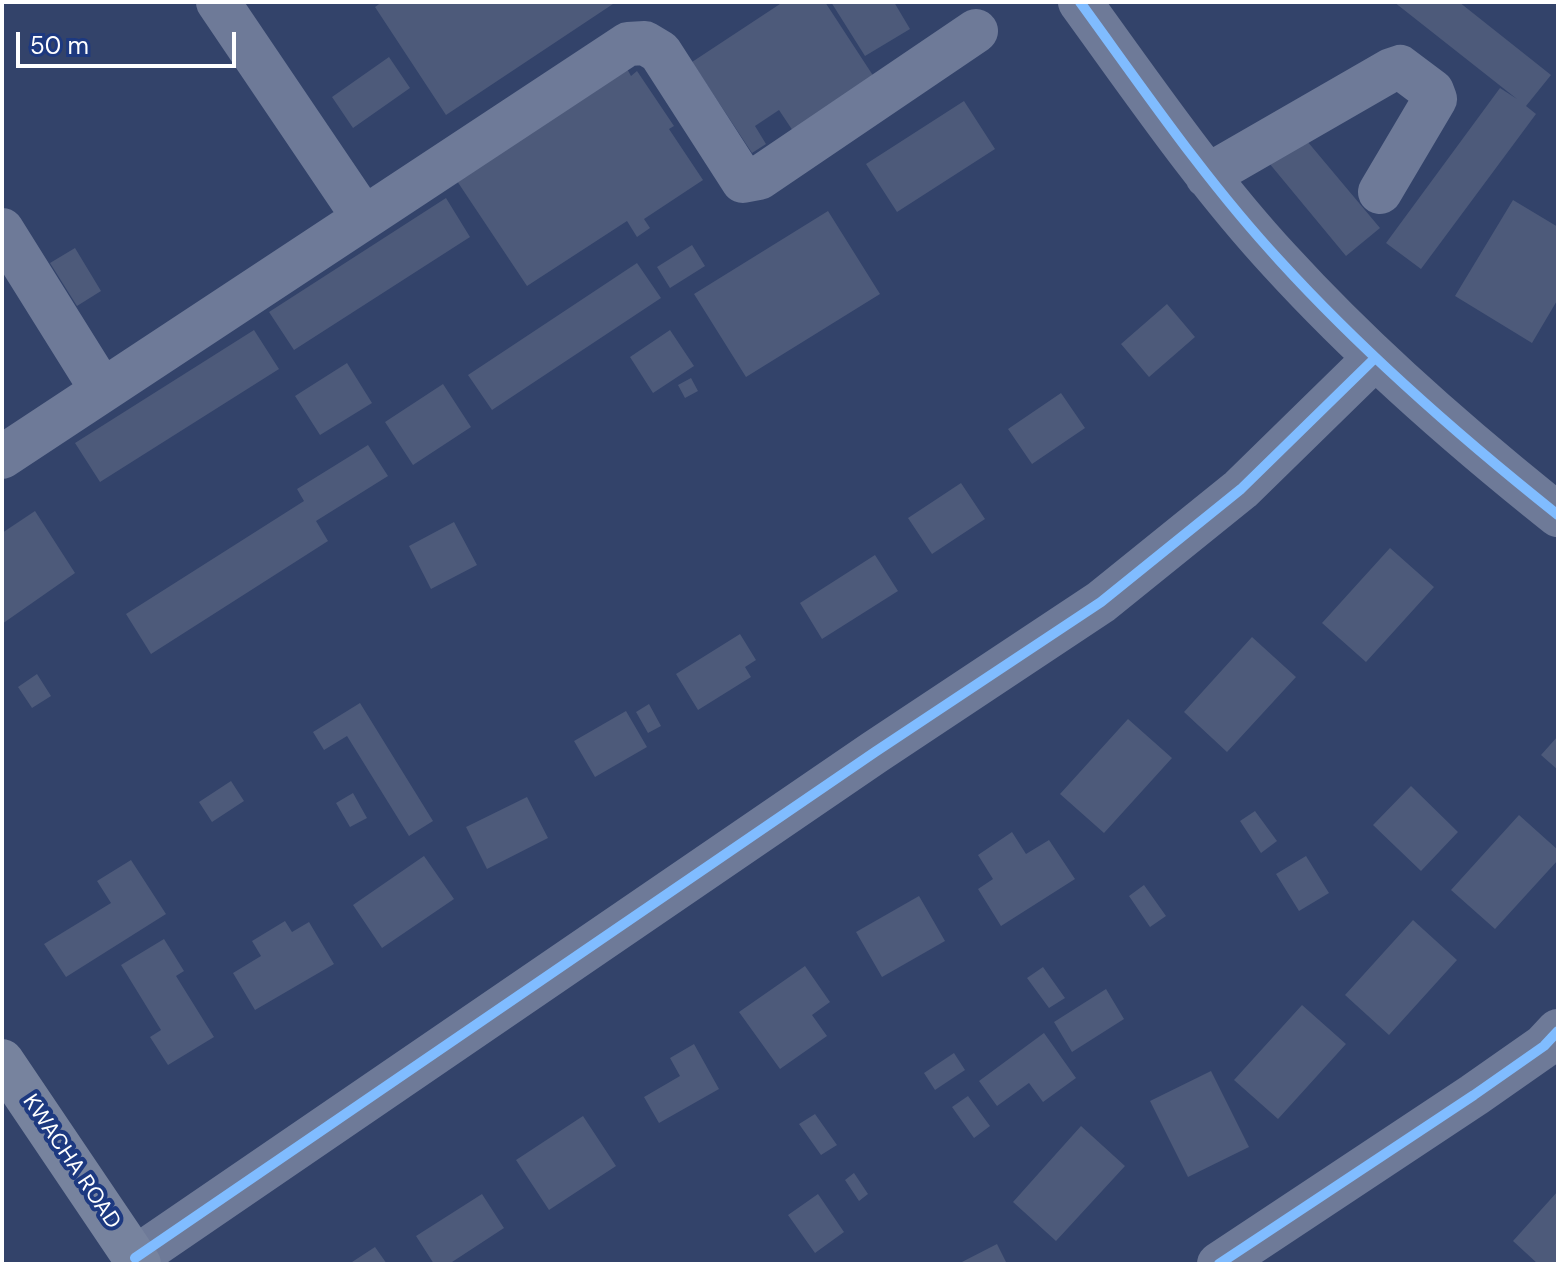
<!DOCTYPE html>
<style>
body{margin:0}
#map{position:relative;width:1560px;height:1266px;overflow:hidden;background:#33436a;font-family:"DM Sans",sans-serif}
canvas{display:block}
.frame{position:absolute;inset:0;border:4px solid #fff;pointer-events:none}
.scale{position:absolute;left:16px;top:32px;width:220px;height:36px;box-sizing:border-box;border:4px solid #fff;border-top:0;padding-left:10px;font-size:24px;line-height:28px;white-space:nowrap;color:#fff;-webkit-text-stroke:6px #1d3980;paint-order:stroke}
</style>
<div id="map">
<canvas width="1560" height="1266"></canvas>
<div class="frame"></div>
<div class="scale">50 m</div>
</div>
<script>
const g = document.querySelector('canvas').getContext('2d');
g.lineJoin = 'round';
function fillPath(path, color) { g.fillStyle = color; g.fill(path, 'evenodd'); }
function trace(path, color, width, dash) { g.strokeStyle = color; g.lineWidth = width; g.lineCap = dash ? 'butt' : 'round'; g.setLineDash(dash || []); g.stroke(path); }
function label(font, color, halo, rows, align = 'center') {
  g.font = font + ' "DM Sans",sans-serif'; g.lineWidth = 8; g.setLineDash([]); g.textBaseline = 'middle'; g.strokeStyle = halo; g.fillStyle = color; for (const [text, x, y, turn = 0] of rows) {
    g.save(); g.translate(x, y); g.rotate((+turn || 0) * Math.PI / 180); g.textAlign = isNaN(turn) ? turn : align; if (halo) g.strokeText(text, 0, 0); g.fillText(text, 0, 0); g.restore();
  }
}
const building = new Path2D(`
 M382,2H616L446,115L375,7Z
 M783,2H825L874,77L793,131L779,110L755,126L766,144L752,153L692,62Z
 M831,2H894L910,29L865,56Z
 M1394,2H1459L1551,75L1526,106L1536,114L1421,269L1386,243L1500,88L1517,99Z
 M389,57L410,88L353,128L332,97Z
 M625,65L631,76L637,71L674,126L669,129L703,180L644,219L650,228L637,237L627,221L527,286L453,175Z
 M964,101L995,149L897,212L866,164Z
 M1302,135L1380,228L1346,256L1269,163Z
 M446,198L470,237L294,350L269,312Z
 M1513,200L1558,227V299L1532,343L1455,296Z
 M828,211L880,294L746,377L694,294Z
 M692,245L705,266L670,288L657,267Z
 M75,248L101,291L77,306L50,263Z
 M637,263L661,298L492,410L468,375Z
 M1167,304L1195,337L1149,377L1121,344Z
 M254,330L279,369L100,482L75,443Z
 M670,330L694,366L653,393L630,357Z
 M347,363L372,403L320,435L295,396Z
 M691,378L698,391L685,398L678,385Z
 M443,384L471,427L413,465L385,422Z
 M1061,393L1085,428L1032,464L1008,429Z
 M368,445L388,476L316,521L328,541L151,654L126,614L304,501L297,489Z
 M961,483L985,519L932,554L908,518Z
 M35,511L75,573L2,624V533Z
 M454,522L477,565L431,589L409,546Z
 M1390,548L1434,587L1366,662L1322,623Z
 M875,555L898,591L822,639L800,603Z
 M740,634L756,660L745,667L751,677L698,710L676,674Z
 M1252,637L1296,677L1227,752L1184,712Z
 M37,674L51,696L32,708L18,687Z
 M360,703L433,821L409,836L347,736L324,750L313,732Z
 M649,704L661,726L648,733L636,712Z
 M626,711L647,747L595,777L574,741Z
 M1128,719L1172,758L1104,833L1060,794Z
 M1558,736V770L1541,755Z
 M231,781L244,801L212,822L199,802Z
 M1411,786L1458,832L1421,871L1373,825Z
 M353,793L367,818L350,827L336,803Z
 M527,797L548,838L487,869L466,827Z
 M1255,811L1277,841L1261,853L1240,821Z
 M1519,815L1558,850V860L1495,929L1451,890Z
 M1012,832L1026,854L1049,840L1075,879L1001,926L978,889L993,879L978,855Z
 M424,856L454,899L382,948L353,905Z
 M1306,856L1329,893L1299,911L1276,874Z
 M131,860L166,914L66,977L44,944L111,903L97,881Z
 M1144,885L1166,916L1150,927L1129,896Z
 M919,896L945,941L882,977L856,932Z
 M1413,920L1457,960L1389,1035L1345,995Z
 M285,921L292,932L309,922L334,964L255,1010L233,973L261,956L252,941Z
 M164,939L184,971L176,976L214,1037L168,1065L150,1037L161,1030L121,965Z
 M805,966L830,1002L812,1015L827,1036L780,1069L739,1012Z
 M1043,967L1065,998L1049,1008L1027,978Z
 M1106,989L1124,1019L1072,1052L1054,1022Z
 M1302,1005L1346,1044L1278,1119L1234,1080Z
 M1044,1033L1076,1078L1043,1102L1029,1083L997,1106L979,1081Z
 M694,1044L719,1089L659,1123L644,1097L680,1076L670,1058Z
 M954,1053L965,1070L935,1090L924,1073Z
 M1211,1071L1249,1147L1188,1177L1150,1101Z
 M968,1096L990,1126L974,1138L952,1107Z
 M815,1114L837,1145L821,1155L799,1124Z
 M583,1116L616,1166L549,1210L516,1160Z
 M1081,1126L1125,1166L1056,1241L1013,1202Z
 M854,1173L868,1194L859,1201L845,1180Z
 M1558,1191V1264H1538L1513,1241Z
 M482,1194L504,1228L449,1264H434L416,1236Z
 M818,1194L844,1232L815,1253L788,1215Z
 M997,1244L1007,1264H958Z
 M375,1247L387,1264H349Z`);
const minor = new Path2D(`
 M218,2L364,218
 M1080,2C1144,90 1206,181 1280,261C1365,354 1460,437 1558,515
 M1207,176L1391,70L1400,67L1432,91L1435,99L1380,192
 M2,230L102,390
 M2,457L628,44L645,43L660,52L743,181L759,178L976,31
 M135,1258L875,752L1101,602L1241,489L1374,359
 M1219,1264L1474,1095L1544,1046L1558,1031`);
const major = new Path2D(`
 M2,1061L139,1264`);
const cycleway = new Path2D(`
 M1080,2C1144,90 1206,181 1280,261C1365,354 1460,437 1558,515
 M135,1258L875,752L1101,602L1241,489L1374,359
 M1219,1264L1474,1095L1544,1046L1558,1031`);
const streetNames = [
 ["KWACHA ROAD",71,1162,56]
];
fillPath(building, '#4d5a7a');
trace(minor, '#6e7a98', 44);
trace(major, '#77839e', 44);
trace(cycleway, '#80bcff', 10);
label('22px', '#fff', '#1d3980', streetNames);
</script>
